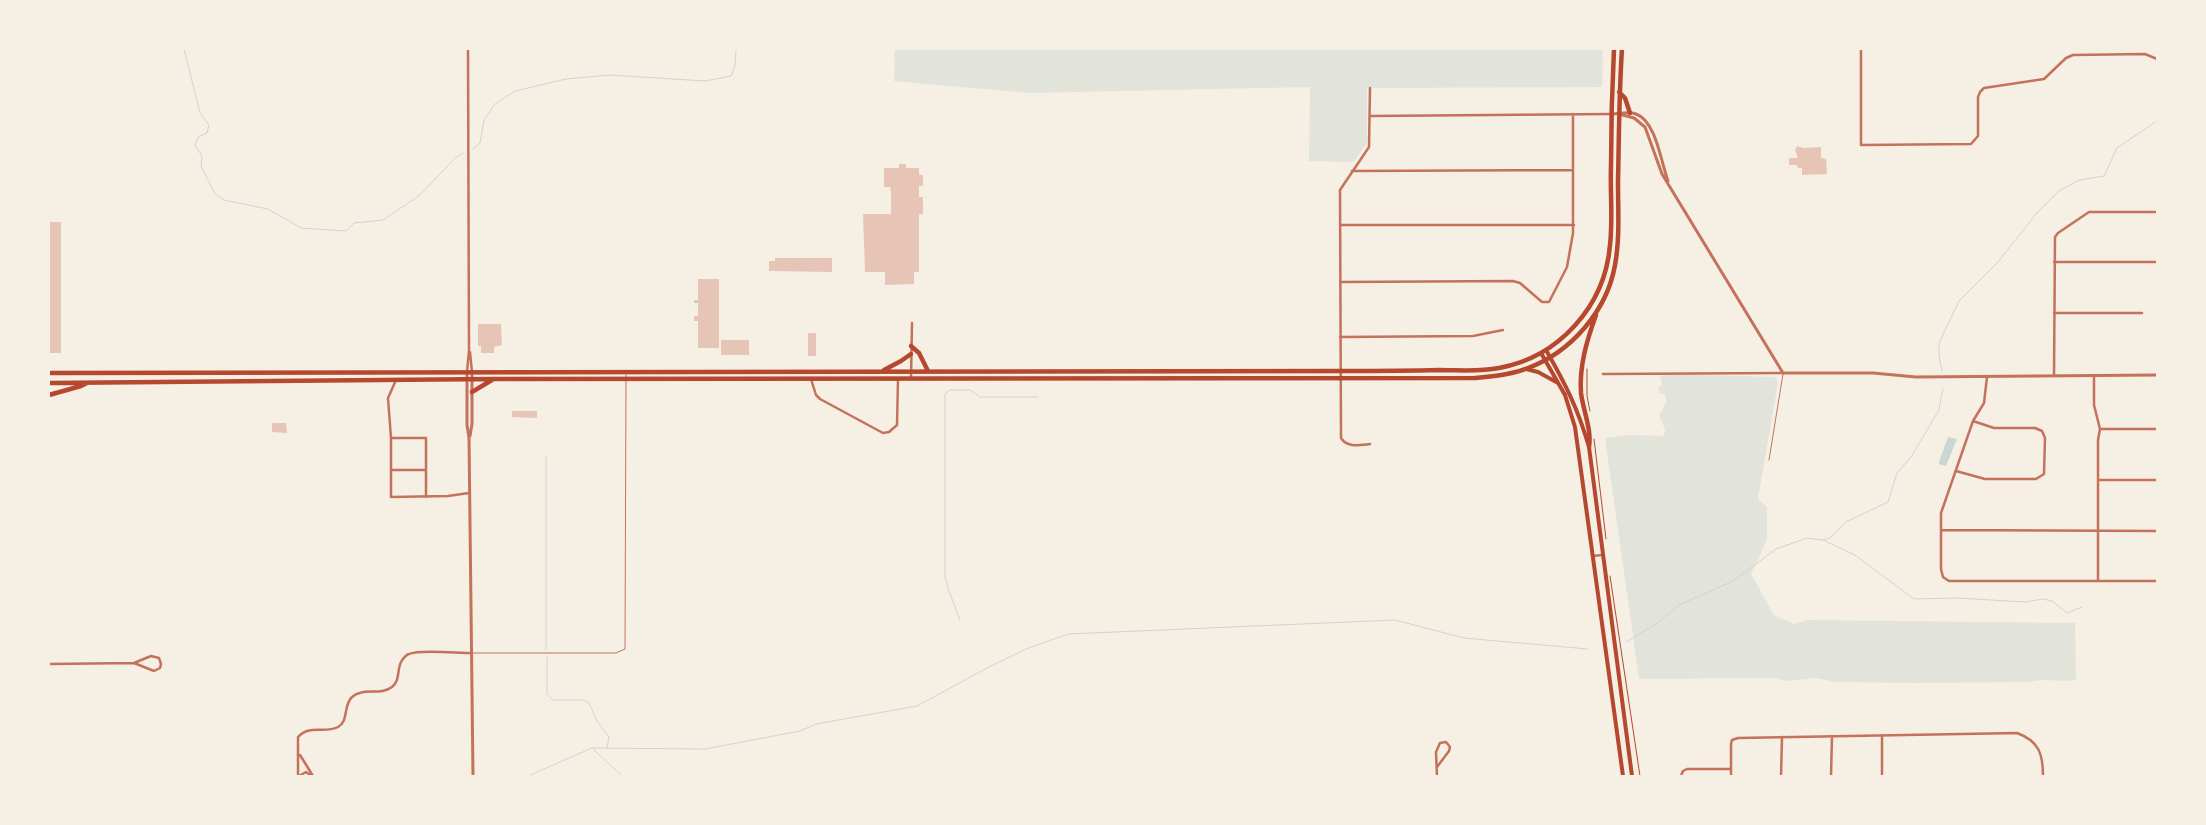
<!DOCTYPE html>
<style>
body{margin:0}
#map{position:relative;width:2206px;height:825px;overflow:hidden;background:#f6efe4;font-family:Lora,serif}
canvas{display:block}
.frame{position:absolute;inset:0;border:50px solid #f6efe4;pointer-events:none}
</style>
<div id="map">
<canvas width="2206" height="825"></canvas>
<div class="frame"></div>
</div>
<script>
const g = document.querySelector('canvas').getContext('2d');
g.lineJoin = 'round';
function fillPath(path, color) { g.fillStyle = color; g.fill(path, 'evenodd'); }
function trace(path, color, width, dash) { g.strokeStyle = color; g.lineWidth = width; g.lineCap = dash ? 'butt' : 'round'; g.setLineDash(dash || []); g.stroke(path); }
const green = new Path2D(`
 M895,49H1603L1602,87L1367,88V143L1354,162L1309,161L1310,87L1028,93L894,81Z
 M1672,374L1776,377L1778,383L1758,499L1767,507V540L1751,574L1774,615L1794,624L1807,620L2075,623L2076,680C2058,683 2048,677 2030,682L1916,683L1836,682L1816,678L1788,681L1774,678L1639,679L1605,438L1630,435L1664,436L1665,429L1659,416L1667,401L1665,395L1659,393L1658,388L1662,385L1660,376Z`);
const water = new Path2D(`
 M1948,437L1957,439L1946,466L1939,464V462Z`);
const stream = new Path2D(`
 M184,49L200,113L209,125L207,133L198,137L195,145L202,156L201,166L215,194L224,200L268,209L301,228L346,231L354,223L383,220L420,195L455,158L463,153
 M473,149L480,143L484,120L495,104L515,91L566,79L610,75L705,81L731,76L735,66L736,49
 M1942,371L1939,356V343L1959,301L1998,262L2036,214L2059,191L2079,180L2104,176L2117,148L2157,121
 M546,456V649
 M1823,540L1855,555L1914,599L1958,598L2025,602L2043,599L2052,601L2067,613L2082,607
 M960,620L949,591L945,577V394L950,390H970L980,397H1038
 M1626,642L1656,624L1679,605L1733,581L1776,549L1807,538L1823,540L1830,538L1846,522L1888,502L1897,473L1911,457L1939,410L1943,388
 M547,657V694L553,700H582L588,702L591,707L597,721L609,737L607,748
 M593,749L622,776
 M528,776L592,748L705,749L800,731L816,724L917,706L989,667L1026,649L1068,634L1395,620L1464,638L1588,649`);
const building = new Path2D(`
 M1797,146L1803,148L1821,147V158L1826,159L1827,174L1802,175V168H1798L1797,165H1789V158H1798L1795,150Z
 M899,164H906V168H919V175H923V186H919V197H923V214H919V272H914V284L885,285V272H865L863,214H891V192L890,187H884V168H899Z
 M49,222H61V353H49Z
 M775,258H832V272L769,271V261H775Z
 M698,279H719V348H698V321H694V316H698V303H694V300H698Z
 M478,324H501L502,345L494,347V353H481V346H478Z
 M808,333H816V356H808Z
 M721,340H749V355H721Z
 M512,411H537V418L512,417Z
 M272,423H286L287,433L272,432Z`);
const path = new Path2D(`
 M1587,369V396L1590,411
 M1594,439L1606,539
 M1610,576L1640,776`);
const service = new Path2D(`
 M1769,460L1783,374
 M472,653H616L625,649L626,375`);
const minor = new Path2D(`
 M1861,49V145L1971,144L1978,136V97L1980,92L1984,88L2044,79L2066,58L2073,55L2145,54L2157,59
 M1370,116L1611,114
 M1352,171L1573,170
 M1340,225H1574
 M2054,262H2157
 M1340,282L1513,281L1520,283L1542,302H1549L1567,267L1573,233V114
 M2054,313H2142
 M1340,337L1473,336L1503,330
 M470,352L472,372
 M467,372L469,350L468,49
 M1603,374L1783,373
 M2054,376L2055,237L2058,233L2089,212H2157
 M2094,376V405L2100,429L2098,440V581
 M1987,377L1984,403L1973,421L1941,513V569L1943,577L1949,581H2157
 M811,379L816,395L820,399L883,433L889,432L897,425L898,379
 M911,379L912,323
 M2100,429H2157
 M391,438L388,398L396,380
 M1370,444C1360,445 1347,448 1341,438L1340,190L1369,147L1370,88
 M391,470H426
 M1956,471L1985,479H2036L2044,474L2045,438L2042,431L2035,428H1994L1973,421
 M2099,480H2157
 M426,497V438H391V497L448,496L469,493
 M1941,530L2157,531
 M1593,556L1602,555
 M49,664L134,663L151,656L159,658L161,664L160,668L154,671L134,663
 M1882,735V776
 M300,755L313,776
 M1437,767L1449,751L1450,747L1446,742L1440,743L1436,752L1437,776
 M298,776V737C310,724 324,734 338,727C349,721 343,705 352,697C363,687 380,696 392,687C400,681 397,670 401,662C403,659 405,655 409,654C419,649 457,653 470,653
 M299,776L306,772L310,775
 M1681,776L1683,771L1687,769H1731
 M1731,776V744L1732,740L1738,738L2017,733C2039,741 2043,754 2043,776
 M1781,776L1782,737
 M1831,776L1832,736`);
const tertiary = new Path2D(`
 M1612,114C1620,114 1628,111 1636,114C1656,121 1661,162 1668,181
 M1619,114L1634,118L1645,127L1662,174L1783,373H1873L1916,377L2157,375
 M467,372V425L469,438L473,776
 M470,436L472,424V372`);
const secondary = new Path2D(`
 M1546,350C1566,385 1578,409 1589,447L1632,776
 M1541,353L1565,395L1575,427L1623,776
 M1526,369L1538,372L1558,383`);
const trunk = new Path2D(`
 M1619,92L1625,98L1630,113
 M911,346L919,353L928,371
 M884,370L901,361L911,354
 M49,373L1340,371C1373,371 1406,371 1439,370C1459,370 1479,372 1499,368C1559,357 1605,306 1610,245C1613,219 1610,192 1611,166C1611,127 1612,88 1614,49
 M49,383L493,379L1475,378C1493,376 1511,375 1528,368C1571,352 1607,311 1615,265C1620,238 1618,210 1618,182C1619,137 1619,93 1622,49
 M472,392L492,380
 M49,395L81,386L87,383
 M1589,447C1592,430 1583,410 1581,393C1579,366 1587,340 1596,315`);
fillPath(green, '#e2e4dc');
fillPath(water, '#c9d6d2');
trace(stream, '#c9d6d2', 1);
fillPath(building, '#e6c5b7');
trace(path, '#b5482f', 1);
trace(service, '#c5725c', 1);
trace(minor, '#c5725c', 2.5);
trace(tertiary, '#c5725c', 3);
trace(secondary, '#b5482f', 4);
trace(trunk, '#b5482f', 4.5);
</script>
